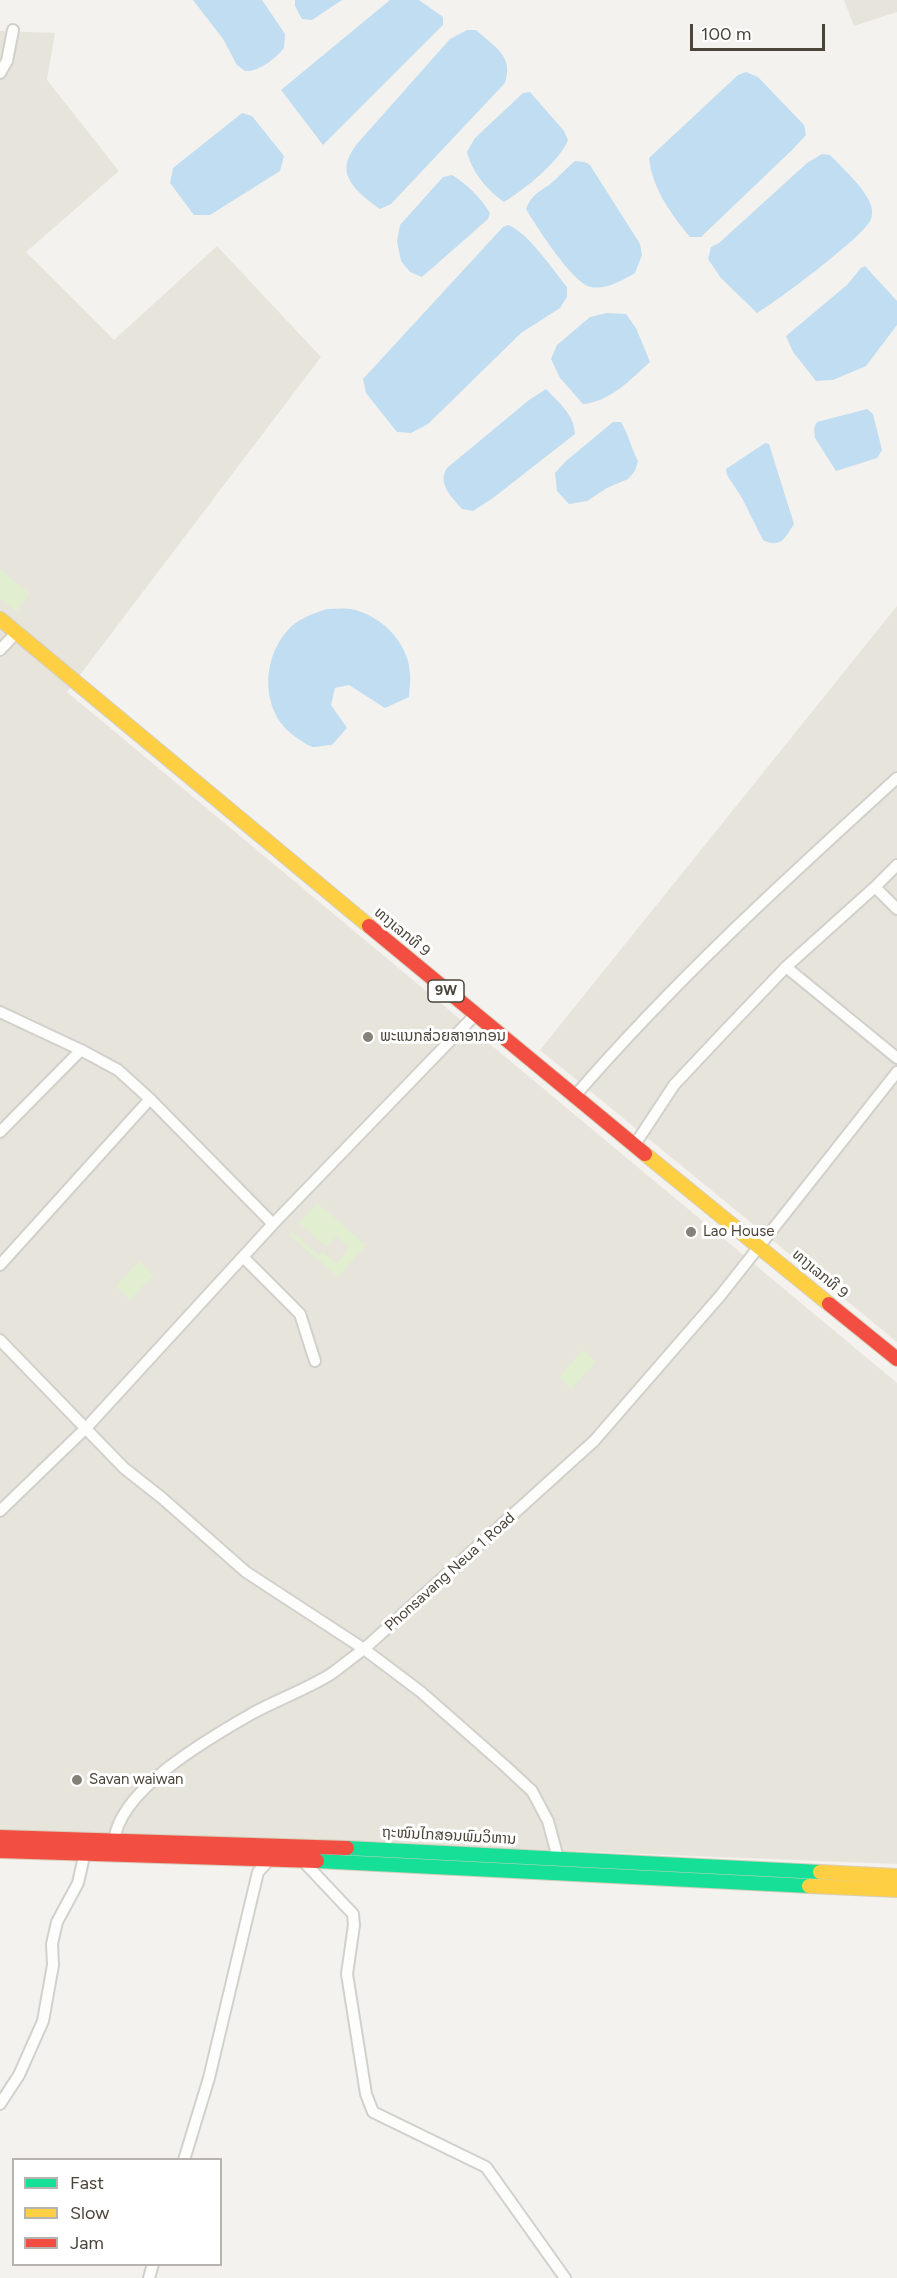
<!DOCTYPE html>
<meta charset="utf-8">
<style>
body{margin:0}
#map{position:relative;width:897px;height:2278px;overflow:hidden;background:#f4f2ee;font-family:Figtree,sans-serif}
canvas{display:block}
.legend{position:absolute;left:12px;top:2158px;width:210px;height:108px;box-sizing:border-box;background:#fff;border:2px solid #b7b4b0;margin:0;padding:8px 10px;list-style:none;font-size:18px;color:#4b4439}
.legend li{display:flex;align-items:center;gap:12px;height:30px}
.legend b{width:30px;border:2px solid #b7b4b0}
.scale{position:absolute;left:690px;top:24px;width:135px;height:27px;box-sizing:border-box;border:3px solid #4b4439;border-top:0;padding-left:8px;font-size:18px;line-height:21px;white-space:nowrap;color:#4b4439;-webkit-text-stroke:4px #fff;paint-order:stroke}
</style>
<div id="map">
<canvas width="897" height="2278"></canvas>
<ul class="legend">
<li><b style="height:8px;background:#16e098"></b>Fast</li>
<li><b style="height:8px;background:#ffcf43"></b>Slow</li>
<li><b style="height:8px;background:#f24e42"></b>Jam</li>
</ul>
<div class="scale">100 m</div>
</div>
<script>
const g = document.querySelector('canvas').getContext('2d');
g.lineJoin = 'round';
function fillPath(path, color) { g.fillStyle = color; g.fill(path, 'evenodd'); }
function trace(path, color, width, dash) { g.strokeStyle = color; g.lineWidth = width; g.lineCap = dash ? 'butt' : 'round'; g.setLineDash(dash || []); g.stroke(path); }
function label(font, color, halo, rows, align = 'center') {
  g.font = font + ' Figtree,"Noto Sans Lao",sans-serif'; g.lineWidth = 6; g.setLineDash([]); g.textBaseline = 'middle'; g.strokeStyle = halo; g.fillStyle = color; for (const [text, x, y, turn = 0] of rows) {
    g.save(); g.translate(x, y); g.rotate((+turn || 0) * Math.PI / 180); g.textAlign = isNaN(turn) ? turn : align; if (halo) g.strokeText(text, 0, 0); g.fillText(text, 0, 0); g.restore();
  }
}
const residential = new Path2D(`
 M844,0H897V12L854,26Z
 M0,31L55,33L47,80L119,171L26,252L114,340L217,246L321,357L67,692L897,1383V1864L240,1838L0,1832Z
 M897,606V1342L540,1050Z`);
const green = new Path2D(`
 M0,569L30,594L16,612L0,599Z
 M317,1203L366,1245L338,1277L289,1235L292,1232L319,1255L323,1252L337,1263L349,1247L336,1236L327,1247L299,1223Z
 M139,1261L154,1275L130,1300L116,1286Z
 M583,1350L596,1362L571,1389L559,1377Z`);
const water = new Path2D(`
 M193,0H262L285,34L284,48C275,59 259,72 245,71L237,65L223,39Z
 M295,0H342L312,20L302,19L295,6Z
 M390,0H419L443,17V25L323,145L281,90Z
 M467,30H476C494,47 514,55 505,83L391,204L380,209C366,199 342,182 347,163C348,157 353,150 356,145L450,39Z
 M746,72L758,77L804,125L806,135L793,149L701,237H690C671,214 652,188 649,158L738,75Z
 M530,92L564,131L568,140C560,161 524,190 504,202C487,190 472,172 467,152L475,138L523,93Z
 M242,113L252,116L284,156L280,171L210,215H194L170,183L173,168Z
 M822,154L830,155C842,168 870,192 872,210C872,213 872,216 871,219C866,235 776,302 757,313L721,278L708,259L711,247L719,243L807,163Z
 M575,161L585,162L590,165L640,244L642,255L635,273C623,280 606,290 591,287C574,285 536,226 526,209C531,196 538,192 549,185C558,178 566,168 575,161Z
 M452,175C467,184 481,198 490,213L488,219L422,277L410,272L401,261L397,241L400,225L443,177Z
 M508,225C529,233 552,269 567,287V297L560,308L521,333L428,424L411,433L397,432L366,393L363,379L503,227Z
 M865,266L897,301V325L866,366L833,380L816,381L793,352L786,336L847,285L861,268Z
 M607,313L626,314L636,328L650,362C631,379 610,402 583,404L560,378L551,359L557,345L590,317Z
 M546,389C559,403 574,414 575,434L493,498L473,511L462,509C451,496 437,484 447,468L529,400Z
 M867,409L873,414L882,450L877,458L836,471L815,438L814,428L817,422Z
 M613,422H621C629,435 631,448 638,461L635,471L628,479L607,488L587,501L569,504L557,491L555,473L566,461Z
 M765,443L769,444L794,524C785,538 781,549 763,540L742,498L727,475L726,469Z
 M327,609C335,609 343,608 351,609C381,615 408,642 410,673C411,681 409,689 409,697L385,708L349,685L335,688L331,705L347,728L332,745C326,745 319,747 313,747C308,746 302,741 297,738C261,715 260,662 287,631C297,619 312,614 327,609Z`);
const street = new Path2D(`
 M0,73L7,61L13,30
 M0,650L16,633
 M875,887L897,909
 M786,967L897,1058
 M0,1012L81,1050L118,1070L150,1099L273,1224
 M574,1097C673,982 785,880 897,778
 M0,1132L81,1050
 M634,1146L674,1085L721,1035L786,967L875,887L897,865
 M243,1257L300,1314L315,1361
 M0,1265L150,1099
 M0,1340L124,1468L162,1498L246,1572L364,1649L421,1692L504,1765L532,1791L548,1821L558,1858
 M0,1511L86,1428L273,1224L475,1015
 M114,1843C117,1790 211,1737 253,1713C279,1699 307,1689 331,1674C342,1666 353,1657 364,1649L594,1441L720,1296L897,1072
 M303,1861L353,1914L354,1925L347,1974L366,2094L373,2112L486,2167L565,2278
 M0,2104L19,2075L43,2021L53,1965L52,1944L57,1922L78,1883L85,1852
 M184,2160L209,2078L258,1872L270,1859
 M149,2278L153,2264`);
const fast = new Path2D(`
 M347,1848L820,1872
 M317,1861L809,1886`);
const slow = new Path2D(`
 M0,619L369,926
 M645,1154L829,1304
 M820,1872L897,1876
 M809,1886L897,1890`);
const jam = new Path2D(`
 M369,926L645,1154
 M829,1304L897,1359
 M0,1837L347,1848
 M0,1851L317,1861`);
const markers = [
 [368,1037,6,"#868178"],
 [691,1232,6,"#868178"],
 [77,1780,6,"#868178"]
];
const shields = [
 [446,991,36]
];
const shieldNames = [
 ["9W",446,991]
];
const streetNames = [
 ["ທາງເລກທີ 9",402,932,40],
 ["ທາງເລກທີ 9",820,1274,40],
 ["Phonsavang Neua 1 Road",450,1572,-42],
 ["ຖະໜົນໄກສອນພົມວິຫານ",449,1836,3]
];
const poiNames = [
 ["ພະແນກສ່ວຍສາອາກອນ",380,1037],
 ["Lao House",703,1232],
 ["Savan waiwan",89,1780]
];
fillPath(residential, '#e7e4dc');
fillPath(green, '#e1eecf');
fillPath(water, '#c0ddf1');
trace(street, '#d2d0cb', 14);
trace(fast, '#d6cebb', 16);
trace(slow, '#d6cebb', 16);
trace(jam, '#d6cebb', 16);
trace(street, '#fdfdfc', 10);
trace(fast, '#16e098', 14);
trace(slow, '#ffcf43', 14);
trace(jam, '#f24e42', 14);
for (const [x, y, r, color] of markers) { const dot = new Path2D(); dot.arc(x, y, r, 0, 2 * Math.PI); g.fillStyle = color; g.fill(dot); trace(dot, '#fff', 2); }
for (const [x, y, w] of shields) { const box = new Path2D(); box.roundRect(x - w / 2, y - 11, w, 22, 4.5); g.fillStyle = '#fff'; g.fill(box); trace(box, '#4b4439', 1.5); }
label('bold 14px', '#4b4439', null, shieldNames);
label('15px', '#4b4439', '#fff', streetNames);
label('15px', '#4b4439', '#fff', poiNames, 'left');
</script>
